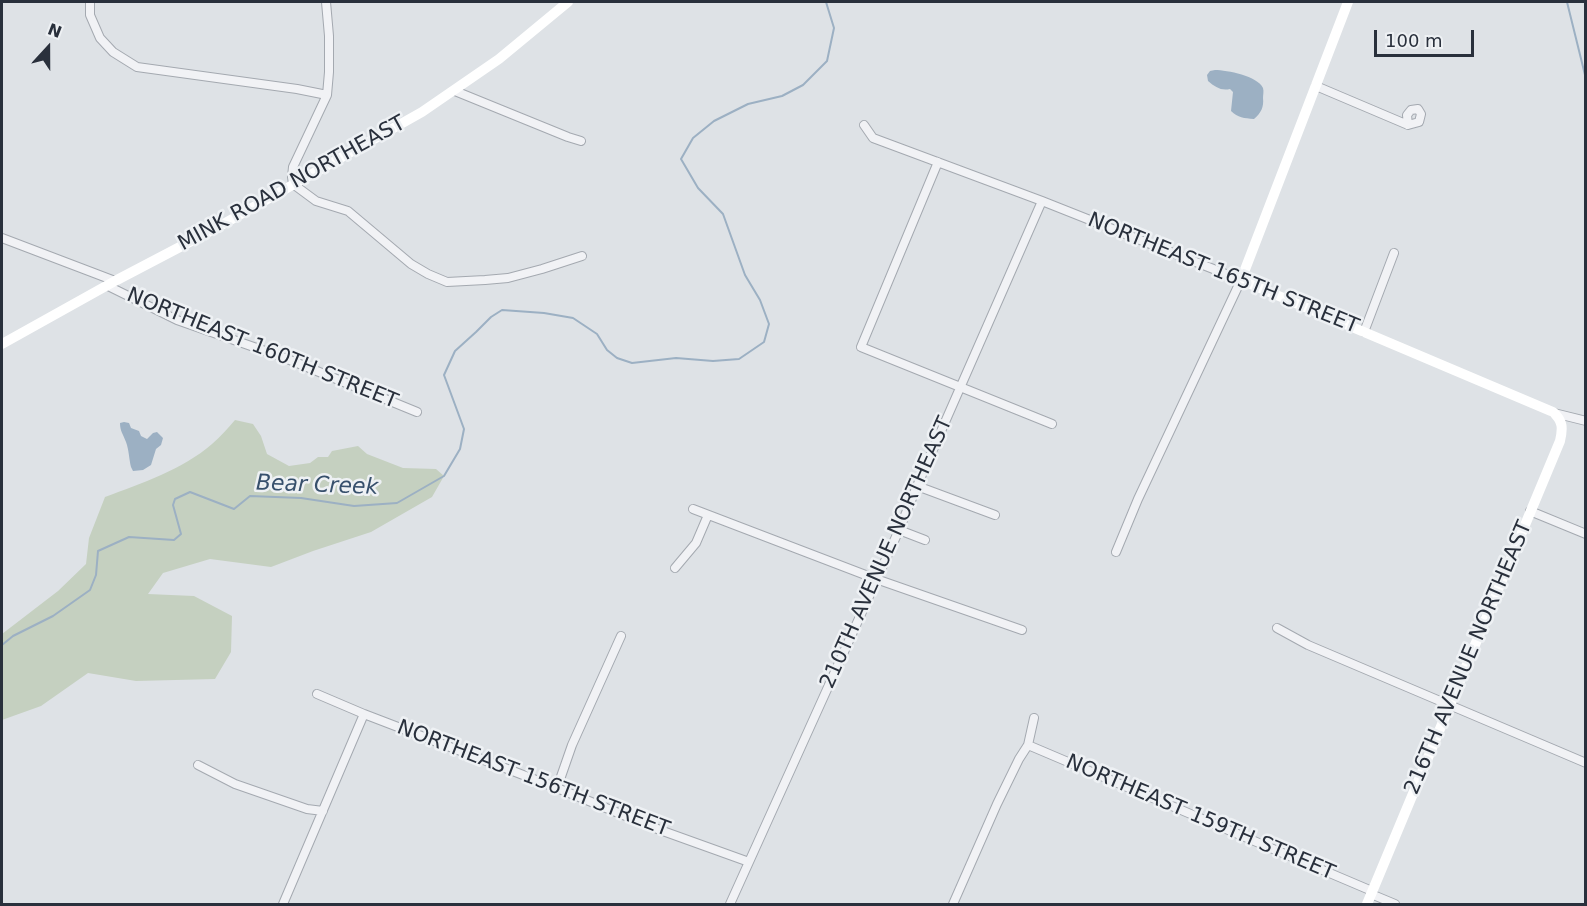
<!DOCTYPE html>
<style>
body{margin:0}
#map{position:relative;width:1587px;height:906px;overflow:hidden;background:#dee2e6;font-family:"DejaVu Sans",sans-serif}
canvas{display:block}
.frame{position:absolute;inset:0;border:3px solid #29303c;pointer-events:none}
.north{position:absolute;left:18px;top:18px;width:60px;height:60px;-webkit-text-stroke:4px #eef1f4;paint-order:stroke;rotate:21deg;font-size:16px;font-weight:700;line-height:24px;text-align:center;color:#29303c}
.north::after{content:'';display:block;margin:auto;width:21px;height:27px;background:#29303c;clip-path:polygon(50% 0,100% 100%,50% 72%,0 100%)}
.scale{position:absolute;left:1374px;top:30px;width:100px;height:27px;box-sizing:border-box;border:3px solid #29303c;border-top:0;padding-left:8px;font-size:18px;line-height:21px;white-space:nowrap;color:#29303c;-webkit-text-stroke:4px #eef1f4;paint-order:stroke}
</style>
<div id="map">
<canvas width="1587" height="906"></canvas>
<div class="frame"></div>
<div class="north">N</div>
<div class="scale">100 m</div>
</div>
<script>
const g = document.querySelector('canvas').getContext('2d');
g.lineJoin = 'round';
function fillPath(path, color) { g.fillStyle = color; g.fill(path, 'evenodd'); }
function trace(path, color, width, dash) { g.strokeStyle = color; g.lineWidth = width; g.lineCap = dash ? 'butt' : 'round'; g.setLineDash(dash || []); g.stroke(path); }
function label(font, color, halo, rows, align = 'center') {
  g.font = font + ' "DejaVu Sans",sans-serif'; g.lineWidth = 5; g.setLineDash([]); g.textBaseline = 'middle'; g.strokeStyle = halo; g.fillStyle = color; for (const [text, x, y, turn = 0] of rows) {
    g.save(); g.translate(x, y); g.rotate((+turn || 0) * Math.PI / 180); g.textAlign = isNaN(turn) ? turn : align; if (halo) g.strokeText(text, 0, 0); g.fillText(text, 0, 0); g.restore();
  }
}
const green = new Path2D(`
 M235,420L253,424L261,436L267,454L289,466L310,463L318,457H328L332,451L358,446L367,454L403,468L436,469L444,476L432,497L371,532L313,551L271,567L210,559L163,573L148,594L194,596L232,616L231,652L215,679L136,681L88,673L41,706L2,720V634L58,591L86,564L89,538L105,497C142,483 182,470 212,444C220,437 228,428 235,420Z`);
const water = new Path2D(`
 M1215,70C1227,70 1258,76 1263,88C1264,91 1263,95 1263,98C1264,107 1261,113 1254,119C1244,118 1238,118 1231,111L1233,92L1230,89C1221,91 1215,87 1208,81L1207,75L1210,71Z
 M124,422L129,423L131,428L139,431L141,436L147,439L153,433L157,432L163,438L161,445L156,449L151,465L143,470L133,471L131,467C129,459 129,450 126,442C123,434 120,431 120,423Z`);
const stream = new Path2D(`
 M1567,2L1586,79
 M2,645L13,636L53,616L90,590L96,575L98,551L129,537L174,540L181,534L173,505L175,499L190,492L234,509L250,496L301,498L354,506L397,503L444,476L460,449L464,429L444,375L455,351L476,332L491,317L502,310L544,313L573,318L597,334L607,350L617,358L632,363L676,358L713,361L739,359L764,342L769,324L760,300L745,275L723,214L698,188L681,159L693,138L714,121L748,104L782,96L803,85L827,61L834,28L826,2`);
const street = new Path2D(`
 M90,2V15L100,38L113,52L137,67L297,89L327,95
 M326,2L329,36V72L327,95L293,167L292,177L293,184L316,201L348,211L411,264L428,274L447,282L485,280L508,278L542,269L582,256
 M1316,86L1408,125L1419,122L1421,114L1418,109L1411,110L1407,115L1408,125
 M455,91L568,137L581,141
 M864,125L873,138L1042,201L1241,280L1138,499L1116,552
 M938,162L861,347L1052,424
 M2,238L115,281
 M108,286L177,320L285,358L417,412
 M1364,332L1394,253
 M1554,413L1586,421
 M917,486L995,515
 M693,509L876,579L1022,630
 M1530,511L1586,534
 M899,530L925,540
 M675,568L696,543L708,515
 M1277,628L1308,645L1586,763
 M317,694L364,714L557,788L660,830L749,862
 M1028,745L1372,891
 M198,765L235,784L307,809L323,811
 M557,788L572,745L621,636
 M1371,894L1395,904
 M283,904L364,714
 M730,904L899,530L917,486L1042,201
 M953,904L997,804L1019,759L1028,745L1034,718`);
const secondary = new Path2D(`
 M1348,2L1241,280L1553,412C1563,421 1563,428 1560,441L1367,904
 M2,344L115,281L218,227L422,112L499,59L568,2`);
const streetNames = [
 ["MINK ROAD NORTHEAST",292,184,-29],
 ["NORTHEAST 165TH STREET",1223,274,22],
 ["NORTHEAST 160TH STREET",262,349,22],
 ["210TH AVENUE NORTHEAST",887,553,-66],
 ["216TH AVENUE NORTHEAST",1469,658,-67],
 ["NORTHEAST 156TH STREET",533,779,21],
 ["NORTHEAST 159TH STREET",1200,818,23]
];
const waterNames = [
 ["Bear Creek",317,486,2]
];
fillPath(green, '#c5d0c0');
fillPath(water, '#9cb0c3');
trace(stream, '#9cb0c3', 2);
trace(street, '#a4a9b0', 10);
trace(street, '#f1f2f5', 8);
trace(secondary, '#fff', 10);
label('21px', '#29303c', '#eef1f4', streetNames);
label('italic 22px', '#37506c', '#eef1f4', waterNames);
</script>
